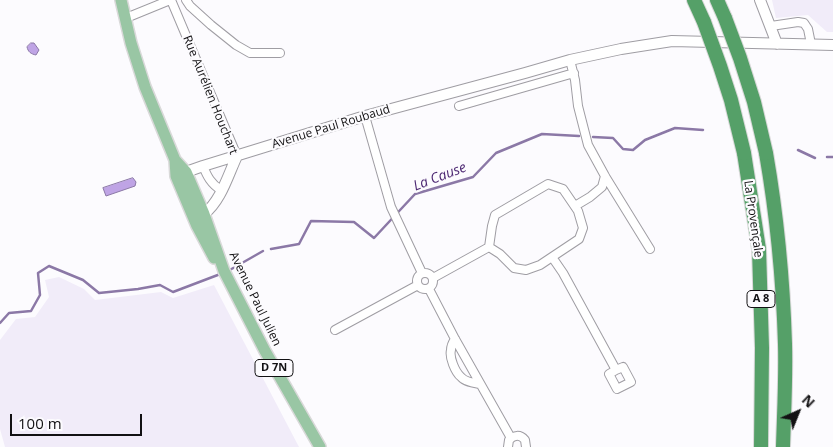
<!DOCTYPE html>
<meta charset="utf-8">
<style>
body{margin:0}
#map{position:relative;width:833px;height:447px;overflow:hidden;background:#fcfbfe;font-family:"Open Sans",sans-serif}
canvas{display:block}
.north{position:absolute;left:773px;top:387px;width:50px;height:50px;-webkit-text-stroke:4px #fcfbfe;paint-order:stroke;rotate:44deg;font-size:14px;font-weight:700;line-height:20px;text-align:center;color:#121113}
.north::after{content:'';display:block;margin:auto;width:18px;height:22px;background:#121113;clip-path:polygon(50% 0,100% 100%,50% 72%,0 100%)}
.scale{position:absolute;left:10px;top:414px;width:132px;height:22px;box-sizing:border-box;border:2px solid #121113;border-top:0;padding-left:6px;font-size:15px;line-height:18px;white-space:nowrap;color:#121113;-webkit-text-stroke:4px #fcfbfe;paint-order:stroke}
</style>
<div id="map">
<canvas width="833" height="447"></canvas>
<div class="north">N</div>
<div class="scale">100 m</div>
</div>
<script>
const g = document.querySelector('canvas').getContext('2d');
g.lineJoin = 'round';
function fillPath(path, color) { g.fillStyle = color; g.fill(path, 'evenodd'); }
function trace(path, color, width, dash) { g.strokeStyle = color; g.lineWidth = width; g.lineCap = dash ? 'butt' : 'round'; g.setLineDash(dash || []); g.stroke(path); }
function label(font, color, halo, rows, align = 'center') {
  g.font = font + ' "Open Sans",sans-serif'; g.lineWidth = 4.5; g.setLineDash([]); g.textBaseline = 'middle'; g.strokeStyle = halo; g.fillStyle = color; for (const [text, x, y, turn = 0] of rows) {
    g.save(); g.translate(x, y); g.rotate((+turn || 0) * Math.PI / 180); g.textAlign = isNaN(turn) ? turn : align; if (halo) g.strokeText(text, 0, 0); g.fillText(text, 0, 0); g.restore();
  }
}
const built = new Path2D(`
 M772,0H833V32H827L808,15L776,18Z
 M59,277L84,289L95,300L161,292L173,298L214,285L299,447H5L0,429V340L16,319L35,317L49,297L45,280Z`);
const water = new Path2D(`
 M31,43H34L39,50L36,55C31,54 28,52 27,47Z
 M133,178L136,182L135,186L106,196L103,188Z`);
const stream = new Path2D(`
 M593,137L613,138L623,149L633,150L645,140L675,128L703,130
 M798,150L815,158
 M827,157H833
 M271,249L299,244L311,221L354,222L374,238L415,194L473,177L496,153L542,134L579,136
 M228,271L263,251
 M0,323L9,313L31,311L40,295L38,273L49,266L83,280L99,293L138,289L160,285L173,292L223,273`);
const street = new Path2D(`
 M171,0L237,156
 M186,0L190,6L211,25L236,45L250,53H280
 M126,18L170,0
 M771,26L798,22L804,23L808,29L811,44
 M570,60L575,80L578,106L588,145L605,176L650,249
 M459,106L574,73
 M365,116L391,207L422,273
 M203,166C207,176 211,184 221,190
 M575,206L590,197L602,187L605,176
 M489,247L492,226L495,215L548,184L563,189L578,211L583,228L579,239L552,257
 M417 281a8 8 0 1 1 16 0a8 8 0 1 1-16 0Z
 M433,278L489,247L500,254L514,268L526,270L540,265L552,257L563,273L616,370L609,374L617,389L631,382L623,367L616,370
 M429,289L455,339L511,438
 M335,330L418,285
 M455,339C453,342 451,346 451,350C449,357 455,372 461,377C465,382 474,383 480,384
 M508,447L509,440C514,435 520,434 525,440L526,447`);
const secondary = new Path2D(`
 M760,0L777,44
 M186,172L203,166L365,116L525,73L570,60L621,49L672,41L833,45
 M198,212L200,214H204C221,201 228,175 237,156`);
const primary = new Path2D(`
 M121,0L131,43L145,87L175,160L186,172L204,214L224,271L265,351L320,447
 M175,160L176,176L197,226L214,258`);
const highway = new Path2D(`
 M694,0L704,22
 M717,0L725,18
 M744,153L759,249L762,348L761,447
 M766,153C777,216 783,279 785,344C786,378 784,413 783,447`);
const highwayBridge = new Path2D(`
 M725,18L740,58L754,102L766,153
 M704,22L720,66L731,100L744,153`);
const shields = [
 [761,299,28],
 [274,368,38]
];
const shieldNames = [
 ["A 8",761,299],
 ["D 7N",274,368]
];
const streetNames = [
 ["Rue Aurélien Houchart",210,95,68],
 ["Avenue Paul Roubaud",331,127,-17],
 ["La Provençale",753,219,82],
 ["Avenue Paul Julien",255,299,64]
];
const waterNames = [
 ["La Cause",440,177,-21]
];
fillPath(built, '#f1ecf9');
fillPath(water, '#bfa4e5');
trace(water, '#8b78a6', 1);
trace(stream, '#8b78a6', 2.5);
trace(street, '#9f9da3', 10);
trace(secondary, '#9f9da3', 12);
trace(primary, '#d9d9d9', 14);
trace(highway, '#d9d9d9', 16);
trace(street, '#fff', 8);
trace(secondary, '#fff', 10);
trace(primary, '#99c6a4', 11);
trace(highway, '#55a068', 14);
trace(highwayBridge, '#d9d9d9', 16, []);
trace(highwayBridge, '#55a068', 14);
for (const [x, y, w] of shields) { const box = new Path2D(); box.roundRect(x - w / 2, y - 8.5, w, 17, 4); g.fillStyle = '#fcfbfe'; g.fill(box); trace(box, '#121113', 1); }
label('bold 11px', '#121113', null, shieldNames);
label('12px', '#121113', '#fcfbfe', streetNames);
label('italic 14px', '#4b2671', '#fcfbfe', waterNames);
</script>
